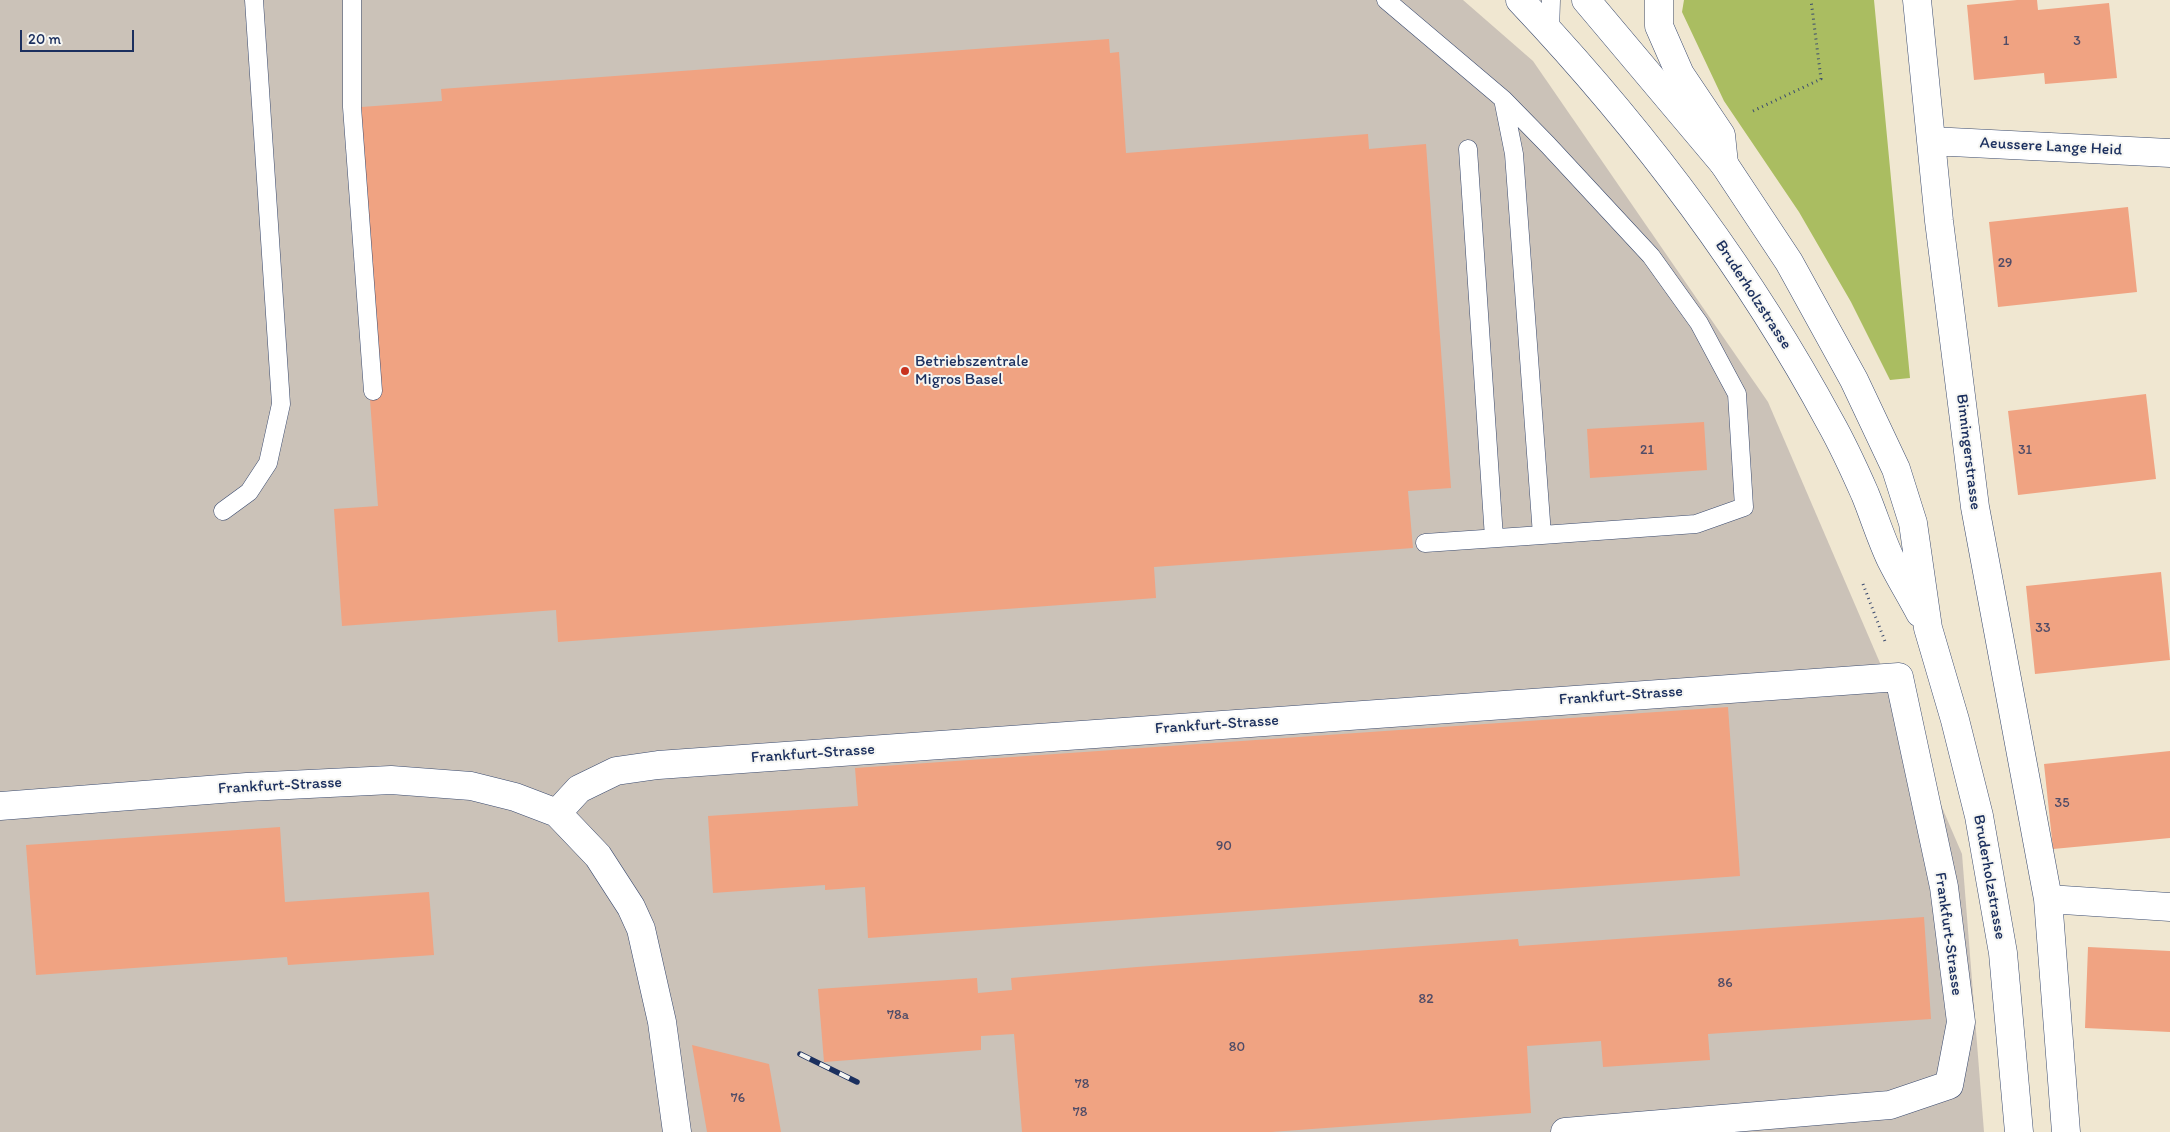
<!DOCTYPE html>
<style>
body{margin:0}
#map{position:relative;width:2170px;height:1132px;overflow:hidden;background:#f0e7d1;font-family:Itim,sans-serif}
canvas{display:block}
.scale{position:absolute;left:20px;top:30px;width:114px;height:22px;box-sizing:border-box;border:2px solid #1b2f5e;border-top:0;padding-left:6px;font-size:15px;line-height:18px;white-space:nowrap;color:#1b2f5e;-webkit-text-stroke:4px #f6f6f2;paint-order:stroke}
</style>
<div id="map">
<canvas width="2170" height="1132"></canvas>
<div class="scale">20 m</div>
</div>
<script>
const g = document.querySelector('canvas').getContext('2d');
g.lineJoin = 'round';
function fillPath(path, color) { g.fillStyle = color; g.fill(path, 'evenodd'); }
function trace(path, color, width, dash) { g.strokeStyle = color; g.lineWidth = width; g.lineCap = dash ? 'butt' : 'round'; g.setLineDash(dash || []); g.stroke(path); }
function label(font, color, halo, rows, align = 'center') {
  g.font = font + ' Itim,sans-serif'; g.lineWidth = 4; g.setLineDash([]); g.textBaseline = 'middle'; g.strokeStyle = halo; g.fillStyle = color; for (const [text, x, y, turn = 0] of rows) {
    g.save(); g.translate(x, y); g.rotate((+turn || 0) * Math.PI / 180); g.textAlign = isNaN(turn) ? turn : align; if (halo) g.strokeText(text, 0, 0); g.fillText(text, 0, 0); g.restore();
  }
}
const industrial = new Path2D(`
 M0,0H1463L1533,61L1768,402L1962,854L1984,1132H0Z`);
const green = new Path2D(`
 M1684,0H1874L1910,378L1890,380L1851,302L1799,212L1724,101L1682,12Z`);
const building = new Path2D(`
 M2017,0H2037L2038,10L2109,3L2117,78L2045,84L2044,73L1974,80L1967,5Z
 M1109,39L1110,53L1119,52L1126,153L1368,134L1369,149L1426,144L1451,488L1408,491L1413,548L1154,567L1156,598L558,642L556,610L342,626L334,509L378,506L348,108L442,101L441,89Z
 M2128,207L2137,292L1998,307L1989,222Z
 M2146,394L2156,479L2018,495L2008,411Z
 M1704,422L1707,470L1590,478L1587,429Z
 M2161,572L2170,660L2035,674L2026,586Z
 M1728,707L1740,876L868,938L865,887L825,890V885L713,893L708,816L858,806L855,768Z
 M2170,751V838L2053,849L2044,764Z
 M280,827L285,902L429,892L434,955L288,965L287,957L36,975L26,845Z
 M1924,917L1931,1019L1708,1034L1710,1060L1603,1067L1601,1041L1527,1046L1531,1113L1271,1132H1022L1014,1034L981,1036V1050L824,1062L818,989L977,978L978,993L1012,990L1011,978L1137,967L1518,939L1519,946Z
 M2088,947L2170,951V1032L2085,1028Z
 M692,1045L769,1064L781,1132H707Z`);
const path = new Path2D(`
 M1753,111L1821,79L1811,0
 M1863,584L1886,644`);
const service = new Path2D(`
 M352,0V107L373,391
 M1386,0L1503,99L1548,145L1651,256L1699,323L1737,394L1744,507L1696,524L1542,535L1514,154L1503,99
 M1550,32L1551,0
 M1468,149L1494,538
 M223,511L249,492L268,463L281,404L254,0
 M1425,543L1542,535`);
const minor = new Path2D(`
 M1659,0V26L1680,74L1721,135L1724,164
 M1917,0L1939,221L1975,507L2048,899L2066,1132
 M1931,141L2170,153
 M0,806L247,787L391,780L471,786L515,797L557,813L598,856L631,907L641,929L662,1022L677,1132
 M557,813L579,789L616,771L658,765L1899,677L1944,887L1961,1022L1949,1085L1890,1105L1565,1132
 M2048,899L2170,907`);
const secondary = new Path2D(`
 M1520,0C1640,127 1747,268 1830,422C1843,445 1854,469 1865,494C1874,516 1881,539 1891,560C1900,578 1911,596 1920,613
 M1586,0L1724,164L1789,262L1854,380L1896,469L1913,523L1928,628L1955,720L1979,816L2003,953L2019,1132`);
const rail = new Path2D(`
 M800,1054L857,1082`);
const markers = [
 [905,371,5,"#c8321e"]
];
const numberNames = [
 ["1",2006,41],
 ["3",2077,41],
 ["29",2005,263],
 ["21",1647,450],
 ["31",2025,450],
 ["33",2043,628],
 ["35",2062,803],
 ["90",1224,846],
 ["86",1725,983],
 ["82",1426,999],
 ["78a",898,1015],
 ["80",1237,1047],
 ["78",1082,1084],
 ["76",738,1098],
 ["78",1080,1112]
];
const streetNames = [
 ["Aeussere Lange Heid",2051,147,3],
 ["Bruderholzstrasse",1753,295,57],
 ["Binningerstrasse",1968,452,83],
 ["Frankfurt-Strasse",1621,696,-4],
 ["Frankfurt-Strasse",1217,725,-4],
 ["Frankfurt-Strasse",813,754,-4],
 ["Frankfurt-Strasse",280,786,-3],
 ["Bruderholzstrasse",1989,877,80],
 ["Frankfurt-Strasse",1948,934,82]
];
const poiNames = [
 ["Betriebszentrale",915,362],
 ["Migros Basel",915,380]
];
fillPath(industrial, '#cbc2b8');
fillPath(green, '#aabd61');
fillPath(building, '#f0a382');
trace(service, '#3b4b6f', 19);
trace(minor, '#3b4b6f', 29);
trace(secondary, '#3b4b6f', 29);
trace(path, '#3b4b6f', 3, [1, 4]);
trace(service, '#fff', 18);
trace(minor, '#fff', 28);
trace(secondary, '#fff', 28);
trace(rail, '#1b2f5e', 5.5);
trace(rail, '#f6f6f2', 4, [11]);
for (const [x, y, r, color] of markers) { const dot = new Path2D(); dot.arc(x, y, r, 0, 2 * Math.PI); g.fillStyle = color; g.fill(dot); trace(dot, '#f6f6f2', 2); }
label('14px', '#504c67', null, numberNames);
label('16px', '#1b2f5e', '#f6f6f2', streetNames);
label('16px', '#1b2f5e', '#f6f6f2', poiNames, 'left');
</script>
